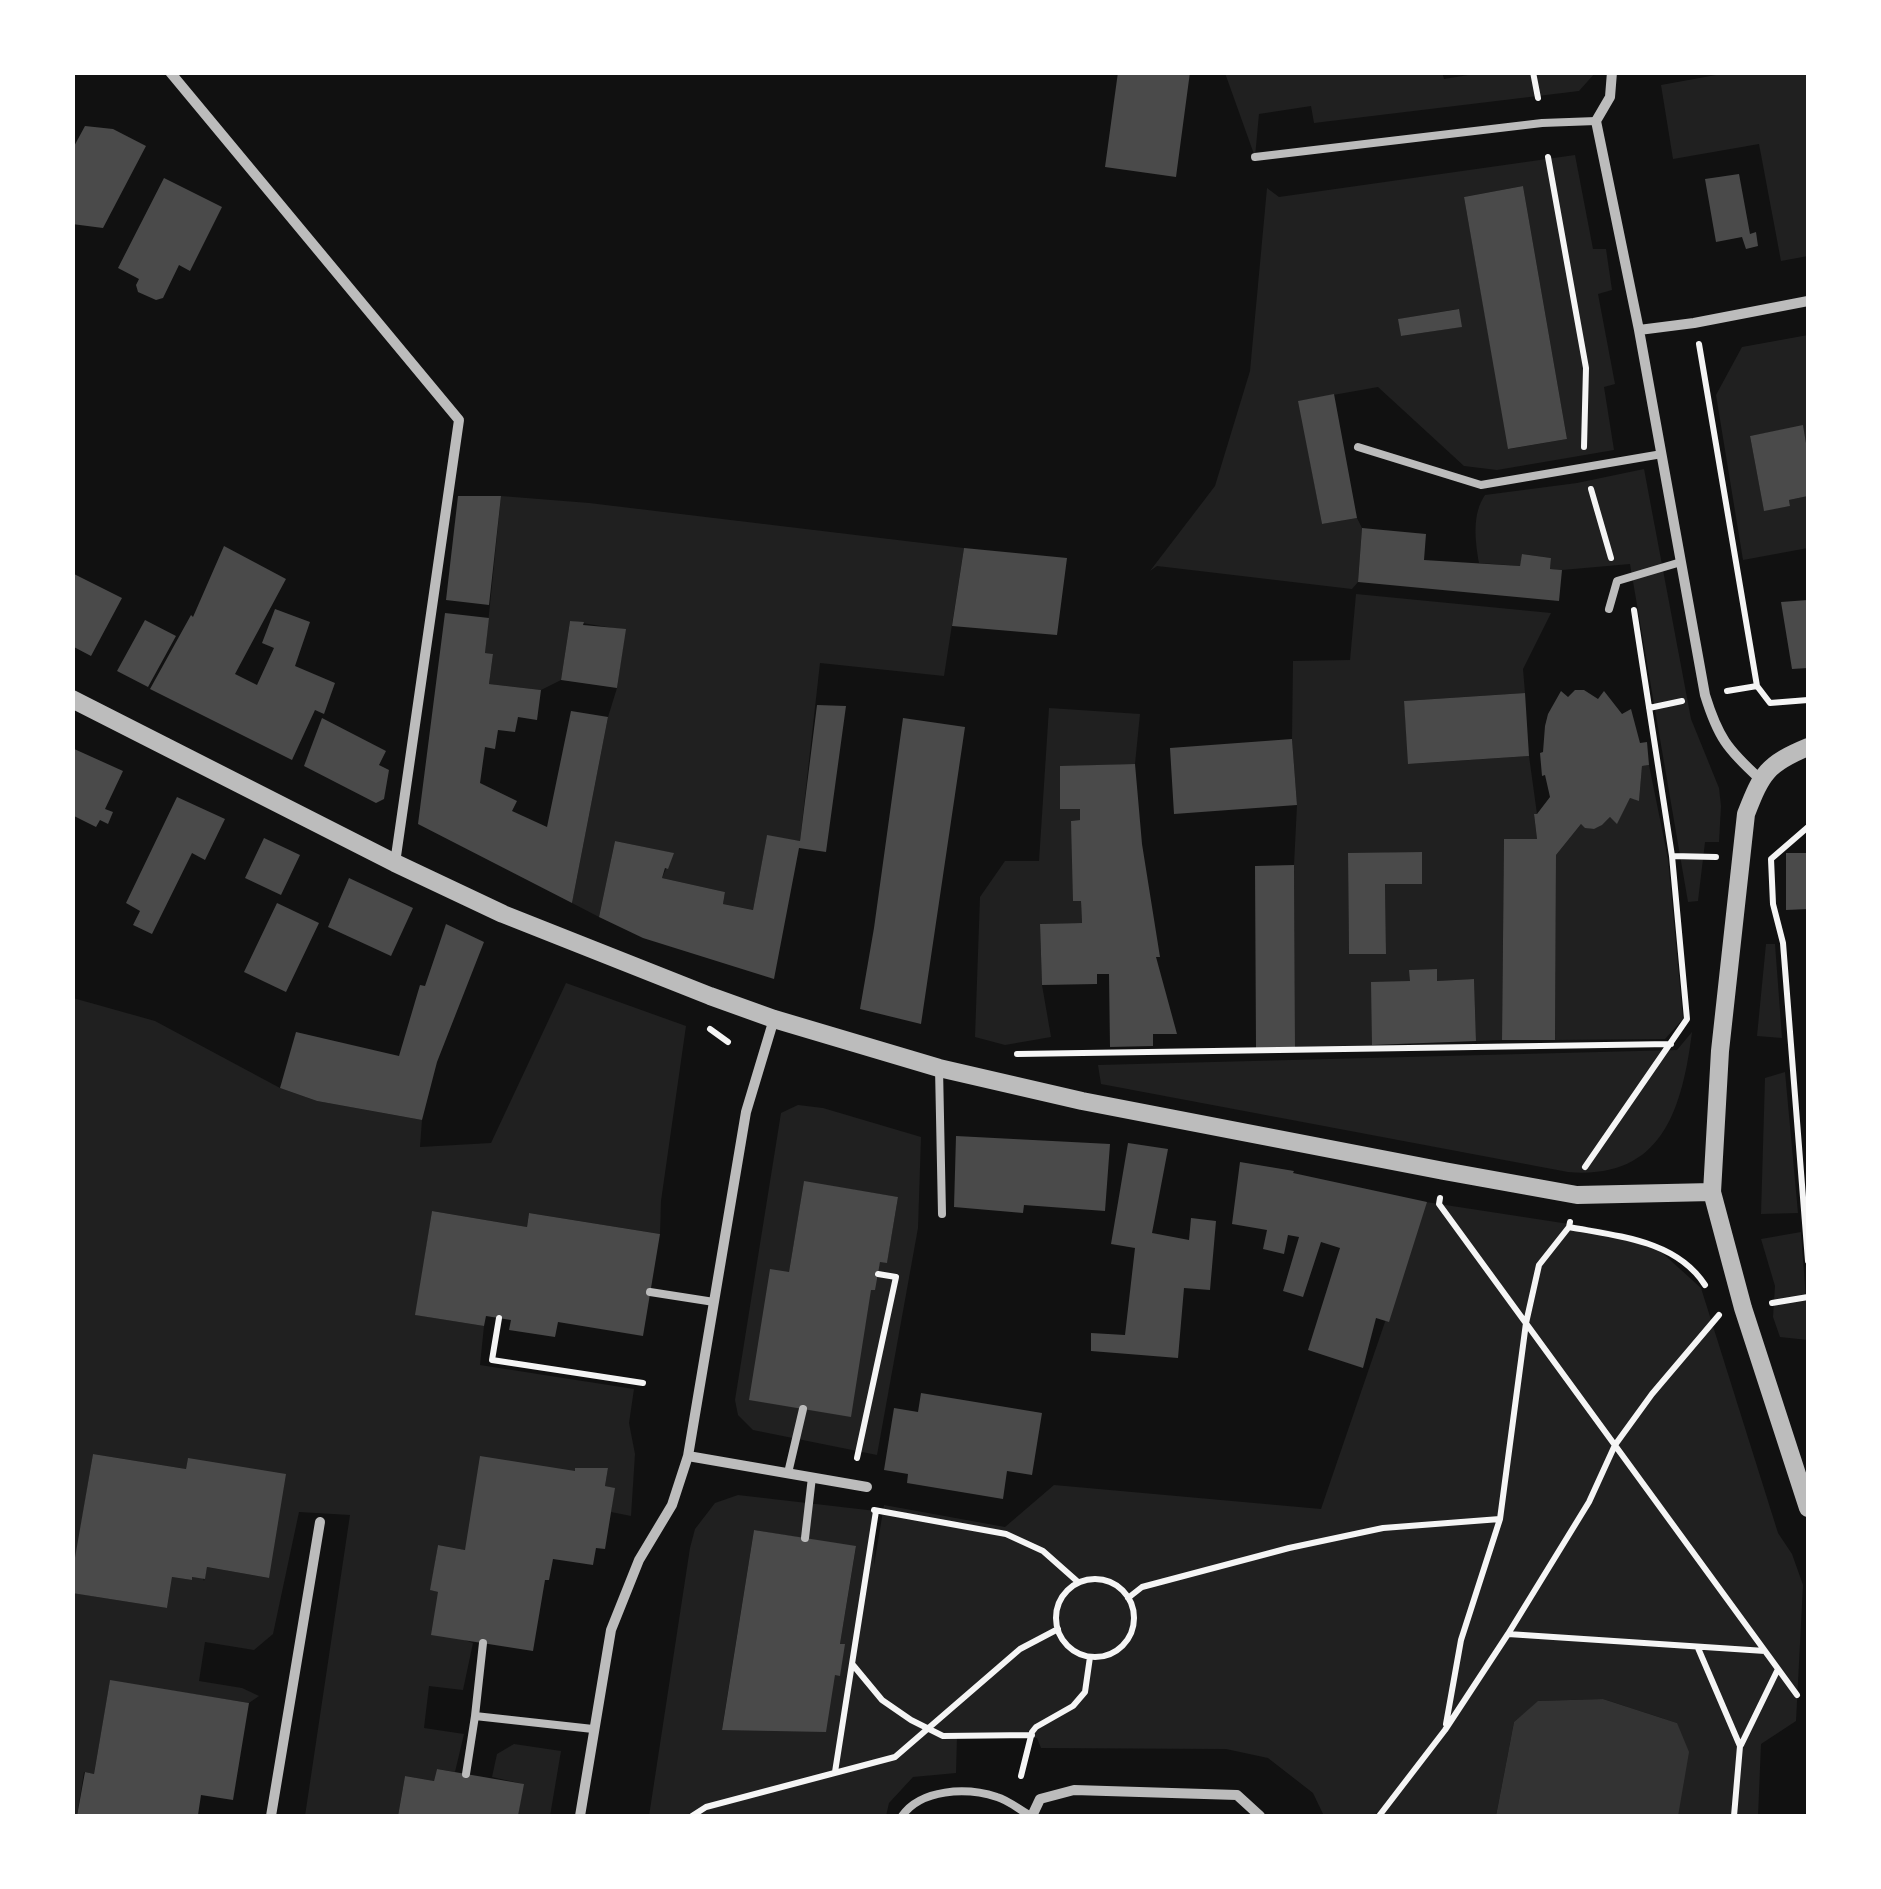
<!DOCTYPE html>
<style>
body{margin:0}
#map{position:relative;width:1881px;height:1889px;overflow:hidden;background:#111;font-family:Figtree,sans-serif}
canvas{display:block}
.frame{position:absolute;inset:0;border:75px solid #fff;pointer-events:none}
</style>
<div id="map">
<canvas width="1881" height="1889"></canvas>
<div class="frame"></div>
</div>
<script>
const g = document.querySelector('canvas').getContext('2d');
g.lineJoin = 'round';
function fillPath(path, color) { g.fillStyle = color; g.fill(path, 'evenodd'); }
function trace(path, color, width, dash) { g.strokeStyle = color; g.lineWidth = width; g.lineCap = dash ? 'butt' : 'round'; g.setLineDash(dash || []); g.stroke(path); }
const green = new Path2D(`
 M1442,72L1444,79L1481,73H1595L1579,91L1314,123L1311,106L1259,114L1255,157L1225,73Z
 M1727,73H1808V256L1781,261L1759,144L1673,159L1661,85Z
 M1575,155L1593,249H1606L1612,290L1598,294L1615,384L1604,387L1614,450L1497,470L1464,466L1378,387L1299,401L1322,524L1357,518L1362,528L1358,582L1352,589L1157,566L1150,571L1215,486L1250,371L1267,188L1279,197ZM1523,186L1567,439L1509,449L1464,197ZM1458,309L1461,327L1401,336L1399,319Z
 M1808,335V455L1803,426L1750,436L1764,510L1790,506L1789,500L1808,496V548L1743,560L1716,395L1742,347Z
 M1644,469L1691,719L1719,788L1721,806L1719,842H1705L1698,901L1688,902L1630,564L1562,570L1550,569L1551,558L1523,554L1520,566L1479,563C1475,540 1472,514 1485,495L1577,483Z
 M501,496L589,503L964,548L944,676L820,663L800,841L767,836L753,910L723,904L725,892L662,878L673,853L615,841L599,917L572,903L608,717L617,688L625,630L570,621L561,680L541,690L489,684L493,654L485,653Z
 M1356,594L1551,613L1523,669L1525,693L1404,701L1409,764L1529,756L1537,814L1534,815L1537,839H1504L1502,1040L1476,1041L1474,979L1437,981L1436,969L1410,970V981L1372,1045L1295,1047L1294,865L1297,805L1292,739L1293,661L1350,660ZM1421,852V884H1385L1386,953L1349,954L1348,854Z
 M1049,708L1140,714L1135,764L1060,767V808L1080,809V820L1071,821L1081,901L1082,923L1040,924L1042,985L1051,1037L1005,1045L975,1037L980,897L1005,861H1039Z
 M1649,765L1668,859L1683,1019L1665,1039L1555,1040L1556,855L1581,824C1592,834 1602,826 1610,817L1617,823L1630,798L1639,800L1642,766Z
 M1766,944H1775L1782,1038L1757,1036Z
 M566,983L686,1026L661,1201L660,1234L529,1213L527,1227L432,1211L416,1315L484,1326L480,1365L634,1389L629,1423L635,1454L631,1516L611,1512L614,1488L605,1486L608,1468H576L575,1471L465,1550L438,1545L431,1590L438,1592L462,1639L473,1643L463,1690L429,1686L424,1728L464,1734L455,1772L437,1769L434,1781L405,1776L398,1816H305L350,1515L299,1512L273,1634L254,1650L205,1642L199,1681L242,1688L259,1696L249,1703L110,1681L94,1774L84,1772L77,1816H73V1593L167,1608L172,1577L192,1580V1577L203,1578L204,1581L207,1567L269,1578L188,1459L186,1469L93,1454L73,1575V998L155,1021L280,1088L317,1101L422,1120L420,1147L491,1143Z
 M1692,1032C1682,1110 1662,1180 1568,1172L1101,1084L1098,1065L1677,1050Z
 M1785,1072L1798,1213L1761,1214L1765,1078Z
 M798,1105L823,1108L921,1137L918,1228L877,1455L753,1430L738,1415L735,1400L781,1113ZM804,1182L898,1197L887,1262H880L871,1290L789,1272Z
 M1426,1202L1608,1230L1659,1250L1701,1288L1778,1533L1792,1554L1803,1585L1796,1721L1761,1744L1758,1816H1678L1677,1723L1603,1699L1539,1701L1514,1722L1496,1816H1324L1313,1793L1268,1758L1226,1749L1041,1748L1037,1738L957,1736L956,1773L913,1777L889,1803L886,1816H649L690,1548L695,1529L715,1503L738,1495L876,1511L874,1565L884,1505L1005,1527L1054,1485L1321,1509ZM754,1530L856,1547L840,1644H844L840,1675H835L722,1729Z
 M1801,1232L1808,1326V1340L1780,1337L1773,1317L1775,1286L1761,1239Z
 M514,1744L561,1751L550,1816H518L523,1784L492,1777L497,1754Z`);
const water = new Path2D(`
 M1603,1699L1677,1723L1689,1752L1678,1816H1496L1514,1722L1538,1701Z`);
const building = new Path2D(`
 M1118,72H1190L1176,177L1105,167Z
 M85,126L113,129L146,146L103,228L72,224V150Z
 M1739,174L1750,234L1756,232L1758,246L1746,249L1742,237L1716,242L1705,179Z
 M164,178L222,207L190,271L179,265L163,298L156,300L138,292L136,285L139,279L118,268Z
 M1523,186L1567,439L1508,449L1464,197Z
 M1459,309L1462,327L1401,336L1398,319Z
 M1334,394L1357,518L1322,524L1298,401Z
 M1803,425L1808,455V496L1789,500L1790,506L1764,511L1750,436Z
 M458,496H501L489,605L446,600Z
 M1362,528L1426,534L1424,560L1520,566L1522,554L1551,558L1550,569L1562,570L1559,601L1358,582Z
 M224,546L286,579L235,674L257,685L274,648L262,643L275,609L310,622L295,666L335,683L324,714L315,710L292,760L150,689L191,615L193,617Z
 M964,548L1067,558L1057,635L952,626Z
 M72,573L122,598L91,656L72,646Z
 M1808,600V668L1792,669L1781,602Z
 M445,613L489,618L485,653L493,654L489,684L541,690L537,720L518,717L515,732L498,730L495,749L485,747L480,783L517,801L512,811L547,827L571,711L608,717L572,903L418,824Z
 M145,620L176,636L148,687L117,671Z
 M570,621L584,622L583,625L626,629L617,688L561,680Z
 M1575,690H1584L1598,699L1604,691L1622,714L1631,709L1640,743L1647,742L1649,765L1642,766L1639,801L1630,798L1617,824L1610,817L1602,825L1594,829L1585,828L1581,824L1556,855L1555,1040H1502L1504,839H1537L1534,814H1537L1550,797L1545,775L1542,776L1540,753L1543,752L1545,726L1548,714L1561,691L1568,697Z
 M1525,693L1529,756L1408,764L1404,701Z
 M817,705L846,706L826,852L799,848L774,979L643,938L599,917L615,841L674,853L668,869L665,868L662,878L725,892L723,904L753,910L767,835L800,841Z
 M322,718L386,751L379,765L389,770L384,799L376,803L304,766Z
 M903,718L965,727L921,1024L860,1009L874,928Z
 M1292,739L1297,805L1174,814L1170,748Z
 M72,748L123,771L105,809L113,812L108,824L100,820L96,827L72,815Z
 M1135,764L1142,844L1160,957H1156L1177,1034H1153V1046L1110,1047L1109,974H1097V984L1042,985L1040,924L1082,923L1081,901H1073L1071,821L1080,820V809H1060V766Z
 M177,797L225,819L205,860L192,853L152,934L133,925L140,911L126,903Z
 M264,838L300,855L281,895L245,878Z
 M1422,852V884H1385L1386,954H1349L1348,853Z
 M1786,853H1808V909L1786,910Z
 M1294,865L1295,1047L1256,1048L1255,866Z
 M349,878L413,908L391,956L328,927Z
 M277,903L319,923L286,992L244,972Z
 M446,924L484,942L437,1062L422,1120L317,1101L280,1088L296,1032L399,1056L420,985L425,986Z
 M1437,969V981L1474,979L1476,1041L1372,1045L1371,982L1410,981L1409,970Z
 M956,1136L1110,1144L1105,1211L1024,1205L1023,1213L954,1207Z
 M1128,1143L1168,1149L1152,1233L1189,1240L1191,1218L1216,1221L1210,1290L1184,1288L1178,1358L1091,1351V1333L1125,1335L1135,1248L1111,1244Z
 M1240,1162L1294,1171L1293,1173L1427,1202L1389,1322L1376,1318L1363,1368L1308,1350L1340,1248L1321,1242L1303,1297L1283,1291L1299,1237L1288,1235L1284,1254L1263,1249L1267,1230L1232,1224Z
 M804,1181L898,1197L887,1263L880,1262L875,1290H871L851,1417L749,1400L770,1269L789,1272Z
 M432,1211L527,1227L529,1213L660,1234L643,1336L558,1322L555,1337L509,1330L511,1320L486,1316L484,1326L415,1315Z
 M921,1393L1042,1413L1032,1475L1007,1471L1003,1499L907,1483L908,1474L884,1470L894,1408L918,1412Z
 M93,1454L186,1469L188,1458L286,1474L269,1578L207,1567L205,1579L192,1577V1580L172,1577L167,1608L72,1593V1575Z
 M480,1456L575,1471V1468H608L605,1486L615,1488L605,1549L596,1548L593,1565L553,1559L549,1580H545L533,1651L431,1635L438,1592L430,1590L438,1545L465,1550Z
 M754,1530L856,1546L840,1644H845L840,1676L835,1675L826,1732L722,1730Z
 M110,1680L249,1703L233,1800L201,1795L198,1815L195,1814V1816H77L85,1772L94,1774Z
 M437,1769L524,1784L518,1816H398L405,1776L434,1781Z`);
const path = new Path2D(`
 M1533,72L1538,98
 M1548,157L1586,368L1584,447
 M1699,344L1757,686L1727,691
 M1591,489L1611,558
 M1757,686L1770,703L1808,700
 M1649,708L1682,701
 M1808,827L1771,859L1773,904L1783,943L1808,1261
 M1672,856L1716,857
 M710,1029L728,1042
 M1017,1054L1671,1044
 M1585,1167L1687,1019L1672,856L1634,610
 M1440,1198L1439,1204L1765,1651
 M1569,1227C1617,1236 1676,1240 1705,1285
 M1772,1303L1808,1297
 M499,1318L492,1360L643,1383
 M857,1458L896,1277L878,1274
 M874,1510L1006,1534L1043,1551L1078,1582
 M1056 1618a39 39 0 1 1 78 0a39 39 0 1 1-78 0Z
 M1128,1598L1142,1587L1289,1548L1383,1528L1500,1519
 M1508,1634L1589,1502L1615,1445L1652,1394L1719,1315
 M1698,1648L1740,1746L1734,1816
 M853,1665L882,1700L911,1720L943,1736L1032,1735
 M1446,1724L1461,1640L1500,1519L1526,1323L1539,1265L1569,1227L1570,1222
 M1741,1745L1778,1669
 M835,1772L876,1511
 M1021,1776L1032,1732L1036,1727L1073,1706L1085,1692L1090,1657
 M692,1816L706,1807L895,1757L1020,1649L1058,1629
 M1379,1816L1445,1730L1508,1634L1765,1651L1797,1695`);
const service = new Path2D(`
 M1255,157L1542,123L1596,121
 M1358,447L1481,485L1662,454
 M1609,609L1617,581L1681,562
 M939,1068L942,1214
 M650,1292L714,1302
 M788,1473L803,1409
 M805,1538L812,1477
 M483,1643L475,1716L593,1729
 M466,1774L475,1716
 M902,1816C921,1789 966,1787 997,1797C1008,1800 1020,1810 1031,1816`);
const minor = new Path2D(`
 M170,72L459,420L395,863
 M1612,72L1610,97L1596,121L1639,330L1705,695C1718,737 1727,749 1760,779
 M1639,330L1694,323L1808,301
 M688,1456L867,1487
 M271,1816L320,1522
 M580,1816L611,1630L639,1560L672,1505L688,1456L746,1112L774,1019
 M1032,1816L1040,1799L1074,1790L1237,1795L1260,1816`);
const tertiary = new Path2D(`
 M72,699L395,863L503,914L710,996L774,1019L939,1068L1082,1101L1444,1171L1577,1195L1712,1192
 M1808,747C1767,764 1762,773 1746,814L1720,1051L1712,1192L1743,1308L1808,1508`);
fillPath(green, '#202020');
fillPath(water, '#333');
fillPath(building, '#4a4a4a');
trace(path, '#f5f5f5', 6);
trace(service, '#bcbcbc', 8);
trace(minor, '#bcbcbc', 10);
trace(tertiary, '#bcbcbc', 18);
</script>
